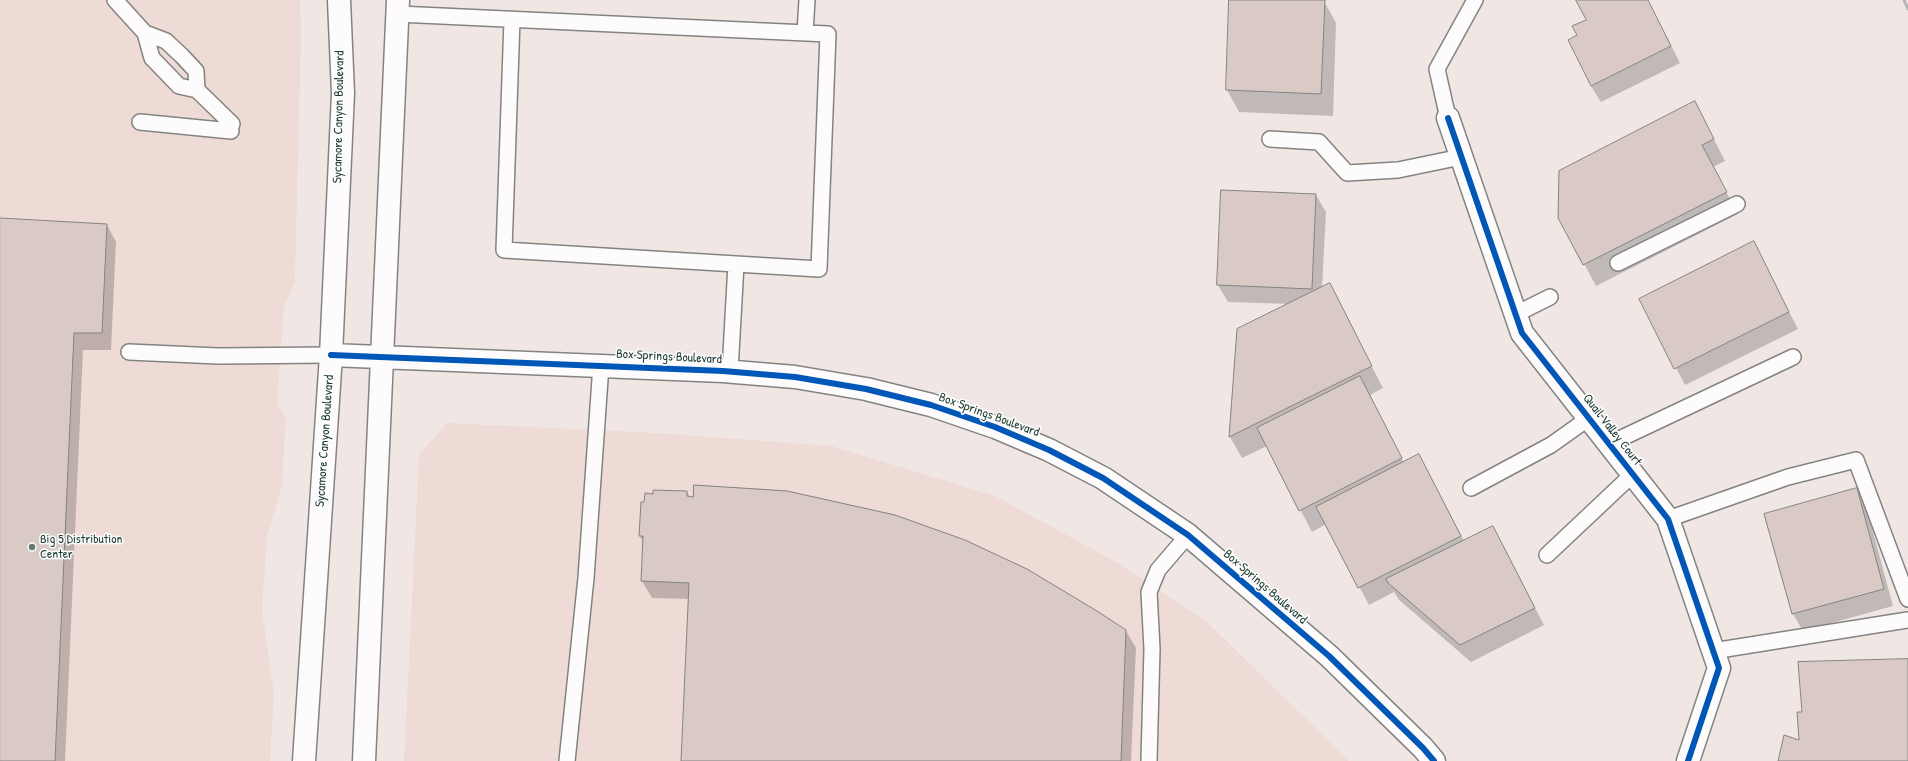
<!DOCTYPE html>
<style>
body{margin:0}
canvas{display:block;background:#f0e7e5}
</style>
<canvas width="1908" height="761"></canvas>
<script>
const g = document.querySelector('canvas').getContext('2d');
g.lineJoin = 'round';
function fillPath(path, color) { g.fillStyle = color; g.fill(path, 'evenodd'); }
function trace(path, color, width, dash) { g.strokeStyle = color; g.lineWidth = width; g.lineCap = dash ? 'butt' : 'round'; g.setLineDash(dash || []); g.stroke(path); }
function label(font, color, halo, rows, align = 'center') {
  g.font = font + ' "Patrick Hand",sans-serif'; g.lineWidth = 3; g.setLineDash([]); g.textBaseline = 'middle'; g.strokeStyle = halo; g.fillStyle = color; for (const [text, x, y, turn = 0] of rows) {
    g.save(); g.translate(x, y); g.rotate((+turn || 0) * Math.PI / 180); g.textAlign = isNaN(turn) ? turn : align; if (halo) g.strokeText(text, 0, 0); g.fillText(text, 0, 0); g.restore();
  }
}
const built = new Path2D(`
 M0,0H300L301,34L295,282L284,308L277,404L286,418L282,486L267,537L262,610L274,694L270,761H0Z
 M447,423L658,433L831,446L995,496L1116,562L1205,620L1349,761H404L419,455Z`);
const shadow = new Path2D(`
 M1230,0L1324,1L1336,23L1333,116L1239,112L1227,90Z
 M1579,0H1648L1680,63L1601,102L1591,86L1578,36L1587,20Z
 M1695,102L1725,161L1713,167L1738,214L1596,286L1559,217Z
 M1316,195L1326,212L1322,288L1329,284L1383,388L1370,395L1404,463L1419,455L1464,541L1502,544L1544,625L1471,662L1399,600L1394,592L1369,605L1326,524L1312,532L1267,446L1242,458L1230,437L1238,330L1289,304L1228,302L1218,285Z
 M0,219L107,225L116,242L111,350H83L65,761H0Z
 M1753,242L1798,329L1685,385L1640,299Z
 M695,486L766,489L817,497L894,516L1126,631L1136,648L1131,761H682L689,599L652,598L642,581L643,542L640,536L645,503L654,495L687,492L690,498H694Z
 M1856,489L1866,506L1893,606L1803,631L1793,614L1765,515Z`);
const building = new Path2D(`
 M1229,0H1325L1321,94L1226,90Z
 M1576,0H1648L1671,46L1591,86L1568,40L1577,35L1572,26L1586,20Z
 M1695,101L1714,139L1702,145L1727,192L1583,265L1558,218L1559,171Z
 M1221,190L1316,194L1312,289L1217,285Z
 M0,218L107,224L102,333H74L55,761H0Z
 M1754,241L1789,312L1674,369L1639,299Z
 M1330,283L1372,366L1229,437L1237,329Z
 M1360,376L1402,458L1299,511L1257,428Z
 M1419,454L1461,536L1358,588L1316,507Z
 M694,485L787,491L895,515L965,540L999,556L1027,569L1097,611L1126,630L1121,761H681L689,583L641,581L643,536H639L641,502H644L645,493L653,494V490L687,491V496L693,497Z
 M1857,488L1884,589L1792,614L1764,514Z
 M1493,526L1535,608L1460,645L1388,583L1386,579Z
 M1908,659V761H1778L1784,735L1799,740L1797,712H1802L1798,662Z`);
const lane = new Path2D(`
 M115,0L145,33L152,58L179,86L197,90L232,124
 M398,14L828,34L819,269L504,250L512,20
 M145,33L166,41L182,56L196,71L197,90
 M805,33L807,0
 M1448,118L1437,69L1475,0
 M140,122L231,131
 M1270,139L1319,142L1347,173L1398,170L1461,157
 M1618,263L1737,204
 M1516,314L1550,297
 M129,352L218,356L331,355
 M730,371L736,264
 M1609,444L1793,357
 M1471,488L1551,445L1589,418
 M1668,519L1788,477L1856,460L1908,599
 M1547,555L1633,474
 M1713,651L1908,620
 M567,761L586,578L601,365
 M1149,761L1152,649L1149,592L1158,570L1188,535`);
const street = new Path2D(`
 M1448,118L1522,333L1668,519L1719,668L1688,761`);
const secondary = new Path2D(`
 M331,355L723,371L795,377L866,389L931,405L995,427L1049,450L1103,478L1188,535L1329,656L1423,748L1434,761
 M304,761L331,355L343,93L339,0
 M364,761L398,0`);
const rail = new Path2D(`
 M1904,0L1908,9`);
const cycleway = new Path2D(`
 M1448,118L1522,333L1668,519L1719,668L1688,761
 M331,355L723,371L795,377L866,389L931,405L995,427L1049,450L1103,478L1188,535L1329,656L1423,748L1434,761`);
const markers = [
 [32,547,4,"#687872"]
];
const streetNames = [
 ["Sycamore Canyon Boulevard",339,117,-89],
 ["Box Springs Boulevard",669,357,3],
 ["Box Springs Boulevard",989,415,20],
 ["Quail Valley Court",1612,430,52],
 ["Sycamore Canyon Boulevard",325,441,-86],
 ["Box Springs Boulevard",1265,587,41]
];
const poiNames = [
 ["Big 5 Distribution",40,540],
 ["Center",40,555]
];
fillPath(built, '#efdbd6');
fillPath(shadow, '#0003');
fillPath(building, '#d9cac6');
trace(building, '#838481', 1);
trace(lane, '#838481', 18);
trace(street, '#838481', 25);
trace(secondary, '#838481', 25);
trace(lane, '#fdfbfb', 15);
trace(street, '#fdfbfb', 22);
trace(secondary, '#fdfbfb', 22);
trace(rail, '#b4b6b5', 3);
trace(cycleway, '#0057b8', 6);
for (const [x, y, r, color] of markers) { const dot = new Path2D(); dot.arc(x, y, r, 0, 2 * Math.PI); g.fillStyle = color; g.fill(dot); trace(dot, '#fff', 1.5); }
label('13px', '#1f3d34', '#fff', streetNames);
label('13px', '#1f3d34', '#fff', poiNames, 'left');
</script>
